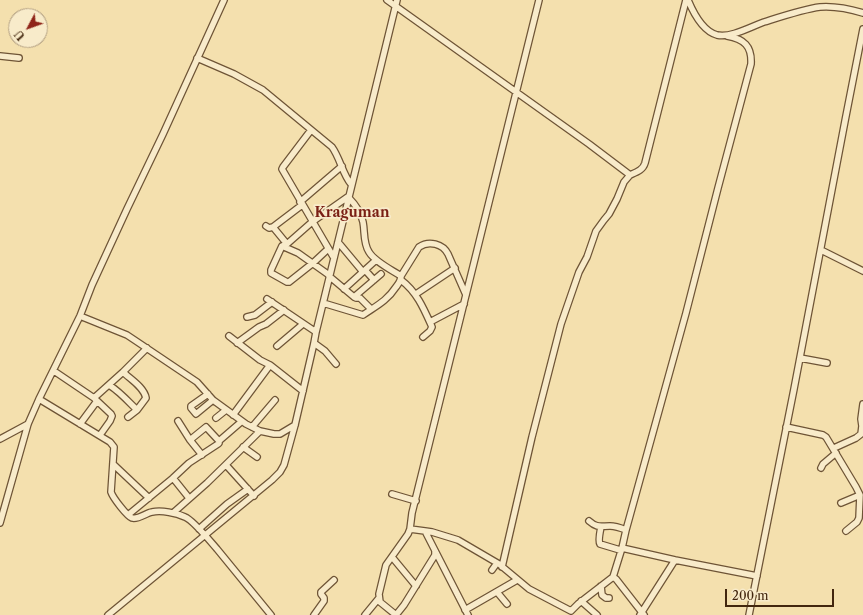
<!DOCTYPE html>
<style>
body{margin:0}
#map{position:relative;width:863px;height:615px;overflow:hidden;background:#f4e0ae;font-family:"Libre Caslon Text",serif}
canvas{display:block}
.north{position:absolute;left:8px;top:8px;width:40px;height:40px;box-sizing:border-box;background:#f8ebca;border:1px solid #af9c7f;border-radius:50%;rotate:229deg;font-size:11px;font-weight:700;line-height:16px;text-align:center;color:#42260e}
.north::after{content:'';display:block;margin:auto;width:14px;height:18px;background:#8f2418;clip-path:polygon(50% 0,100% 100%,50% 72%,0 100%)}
.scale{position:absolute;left:725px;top:589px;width:109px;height:18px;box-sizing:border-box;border:2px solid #42260e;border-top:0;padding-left:5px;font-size:12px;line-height:14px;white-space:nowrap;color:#42260e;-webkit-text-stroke:3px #f8ebca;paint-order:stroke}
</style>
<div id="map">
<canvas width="863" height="615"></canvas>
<div class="north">U</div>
<div class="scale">200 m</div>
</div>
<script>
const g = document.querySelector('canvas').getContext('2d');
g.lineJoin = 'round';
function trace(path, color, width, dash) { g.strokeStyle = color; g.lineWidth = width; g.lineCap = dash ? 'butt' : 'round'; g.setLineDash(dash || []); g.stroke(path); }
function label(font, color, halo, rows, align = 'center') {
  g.font = font + ' "Libre Caslon Text",serif'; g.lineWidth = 3.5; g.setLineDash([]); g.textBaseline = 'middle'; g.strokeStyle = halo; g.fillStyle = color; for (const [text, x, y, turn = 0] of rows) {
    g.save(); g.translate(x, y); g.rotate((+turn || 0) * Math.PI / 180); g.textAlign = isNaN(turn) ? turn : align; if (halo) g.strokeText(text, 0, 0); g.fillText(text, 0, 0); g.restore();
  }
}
const minor = new Path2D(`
 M387,0L589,144L630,175C637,172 643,170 645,163L686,0
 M688,0C693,12 702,31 717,35C731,38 750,27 764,22C780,17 804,9 820,7C834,6 850,9 863,13
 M0,56L19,58
 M197,58L234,74L263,90L332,147C340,158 343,175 351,184
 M311,130L283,167L282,169L334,258
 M349,198C355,204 361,213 363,222C365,232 363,243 369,252C375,262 392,270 401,276L419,247C429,240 443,244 448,254L466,295
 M300,202L342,166
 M266,226L269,228L273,227L302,205
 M273,227L287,244
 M338,242L363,272
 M282,246L298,253L329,275
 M328,249L313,263L289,282H287L271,273V270L282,246L287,244L312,222L349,196
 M821,250L863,271
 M365,270L374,280
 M329,276L354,297L356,298H360L371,309
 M401,280C417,292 424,309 432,327L430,331L423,337
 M344,289L376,260
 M416,294L455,268
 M354,297L381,274
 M267,299L316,332
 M323,303L363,315C376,306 387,301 396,287C399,283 401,281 401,276
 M80,316L127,335L136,341L197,382L213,400L246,424L260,431L274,434H280L295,425
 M247,317L255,315L272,302
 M430,322L464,304
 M229,336L260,360L270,365L303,391
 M237,343L259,327L266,324L284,310
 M314,343L325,351L336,364
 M277,346L303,324
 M800,358L827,363
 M54,371L94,398L111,414L112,416L110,421L100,435
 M123,372C130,379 144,387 146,398L137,410L128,417
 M109,385C119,391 128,401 137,410
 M208,394L191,406V408L196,414L213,400
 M94,398L123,372L147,348
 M39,399L110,442L114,447L111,492C113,498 127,516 132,518C138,520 146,513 152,512C162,510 176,513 185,517C193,520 210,541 217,549C235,571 253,593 271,615
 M233,415L270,365
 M216,418L226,410
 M178,421L190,440L202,455
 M80,424L97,401
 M252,427L275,400
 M786,427L823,435L826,437L856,487L860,495L859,518L857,522L846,531
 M0,439L28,424
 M190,440L206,427L219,441
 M243,447L257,457
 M834,448L856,438L861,434L862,426L861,419L863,404
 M113,464L149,498
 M226,465L254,496
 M821,468L823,464L836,453
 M173,478L189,498
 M392,494L416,501
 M841,503L860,495
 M173,513L207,483L260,431
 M128,515L173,478L189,463L218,444L219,443V441L241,422
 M589,521C597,528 600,526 610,526C615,526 621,528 626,530
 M0,523L28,424L39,399L80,316L92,285L127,209L163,134L224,0
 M601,527C600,532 598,541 600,544L620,550
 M199,529L227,504L248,489
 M410,529L425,531L468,615
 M425,531L432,532L458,540L499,564L529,589L571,611L578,604L613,577L622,548L626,530L686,313L718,188L751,64C752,46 744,39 727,36
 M622,548L675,560L757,576
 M392,557L416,586
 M502,567L532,437L561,324L579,272L587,257L596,231L604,220L609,214L617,199L624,182L630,175
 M492,570L497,563
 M613,577L616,579L644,615
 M601,586L602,595L606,598H609
 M497,592L507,604
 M581,601L597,615
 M465,610L517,580
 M108,615L272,480L280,472L284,465L295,425L314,343L316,332L397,0
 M314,615L324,601V598L321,594V592L334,580
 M365,615L379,598
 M396,615L380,602L379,594L386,565L408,534L410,529L412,513L539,0
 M396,615L404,605L435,555V551
 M640,615L675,560
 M749,615L794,389L845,121L863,29`);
const quarterNames = [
 ["Kraguman",352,213]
];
trace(minor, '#6e5436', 8);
trace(minor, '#f8ebca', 5.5);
label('bold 14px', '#7a1f14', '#f8ebca', quarterNames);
</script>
